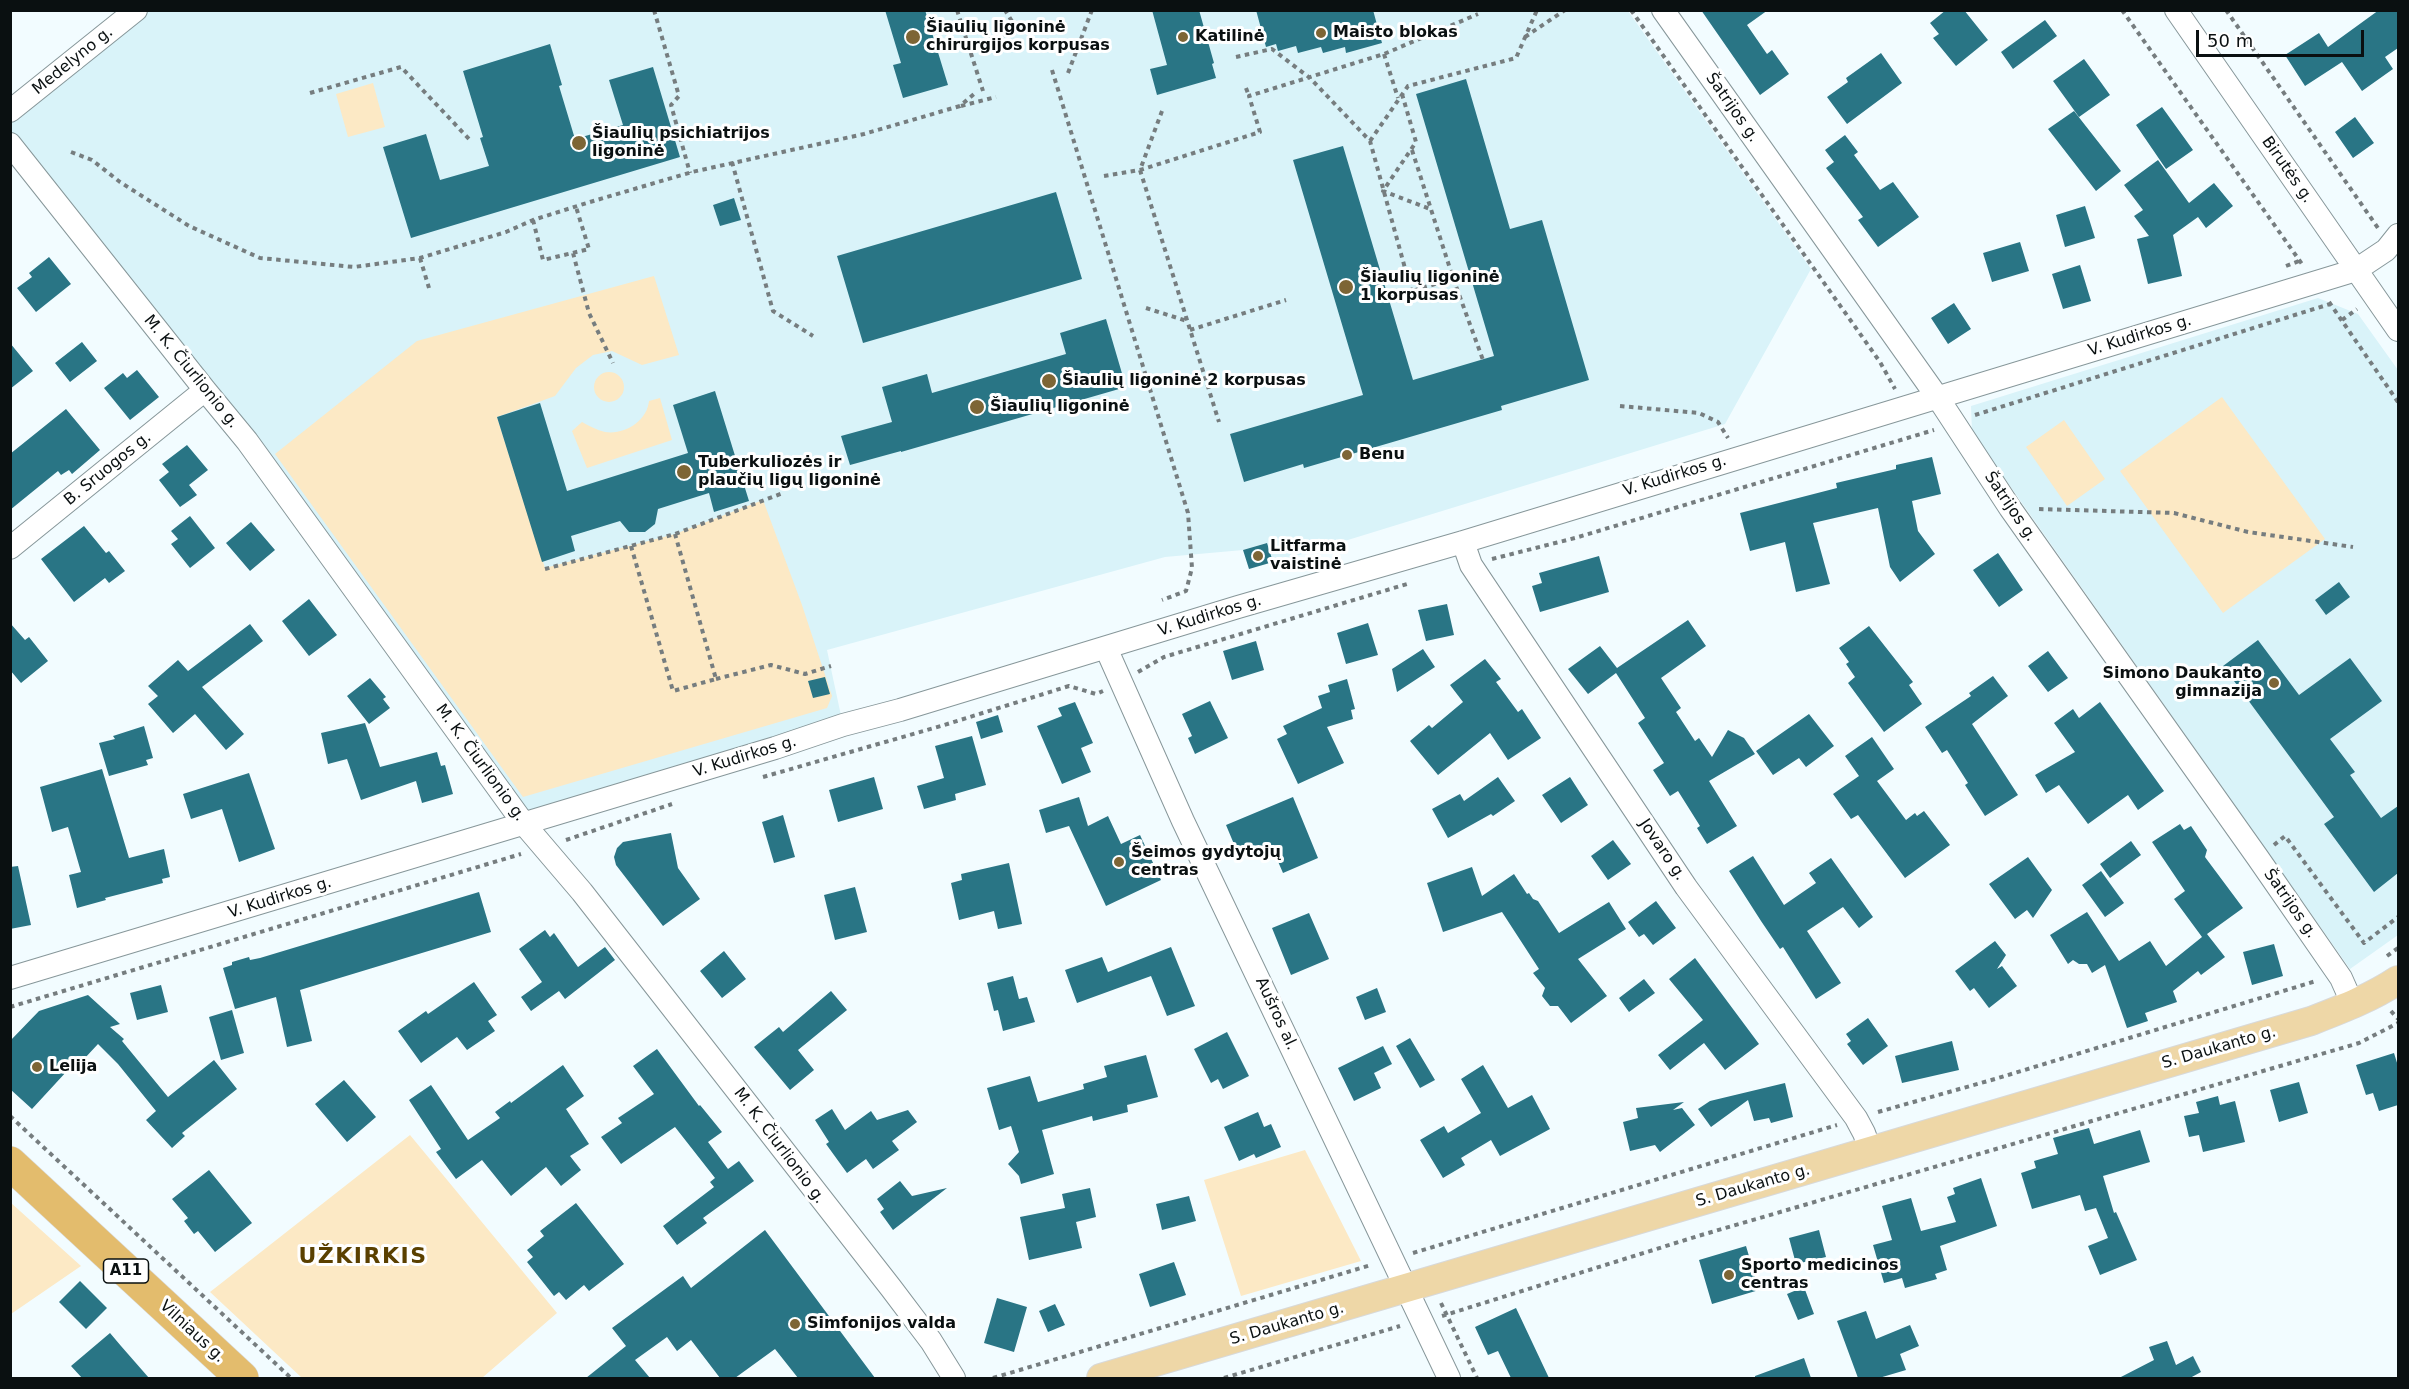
<!DOCTYPE html>
<meta charset="utf-8">
<style>
body{margin:0}
#map{position:relative;width:2409px;height:1389px;overflow:hidden;background:#f2fcff;font-family:"DejaVu Sans",sans-serif}
canvas{display:block}
.frame{position:absolute;inset:0;border:12px solid #0a1011;pointer-events:none}
.scale{position:absolute;left:2196px;top:30px;width:168px;height:27px;box-sizing:border-box;border:3px solid #0a1011;border-top:0;padding-left:8px;font-size:18px;line-height:21px;white-space:nowrap;color:#0a1011;-webkit-text-stroke:4px #fff;paint-order:stroke}
</style>
<div id="map">
<canvas width="2409" height="1389"></canvas>
<div class="frame"></div>
<div class="scale">50 m</div>
</div>
<script>
const g = document.querySelector('canvas').getContext('2d');
g.lineJoin = 'round';
function fillPath(path, color) { g.fillStyle = color; g.fill(path, 'evenodd'); }
function trace(path, color, width, dash) { g.strokeStyle = color; g.lineWidth = width; g.lineCap = dash ? 'butt' : 'round'; g.setLineDash(dash || []); g.stroke(path); }
function label(font, color, halo, rows, align = 'center') {
  g.font = font + ' "DejaVu Sans",sans-serif'; g.lineWidth = 6; g.setLineDash([]); g.textBaseline = 'middle'; g.strokeStyle = halo; g.fillStyle = color; for (const [text, x, y, turn = 0] of rows) {
    g.save(); g.translate(x, y); g.rotate((+turn || 0) * Math.PI / 180); g.textAlign = isNaN(turn) ? turn : align; if (halo) g.strokeText(text, 0, 0); g.fillText(text, 0, 0); g.restore();
  }
}
const built = new Path2D(`
 M136,11H1628L1811,269L1725,424L1273,563L1266,543L1243,550L1165,557L827,650L843,725L524,824L11,144L10,111Z
 M2318,298L2358,314L2398,370V935L2350,969L1972,432L1971,406Z`);
const green = new Path2D(`
 M373,83L385,127L348,137L336,94Z
 M654,276L679,355L642,365L612,351L593,355L576,368L555,396L497,417L545,568L675,534L763,500L802,605L832,696L827,708L523,797L275,454L417,341Z
 M594 387a15 15 0 1 1 30 0a15 15 0 1 1-30 0Z
 M2222,397L2325,539L2223,613L2120,471Z
 M660,398L672,440L587,468L572,431L582,422C589,426 597,430 605,432C625,435 647,421 649,401Z
 M2064,420L2105,479L2067,506L2026,447Z
 M410,1135L557,1313L482,1378H302L210,1292Z
 M1305,1150L1361,1261L1241,1296L1204,1180Z
 M10,1202L81,1266L11,1314H10Z`);
const building = new Path2D(`
 M885,10H925L948,85L903,98L893,65L901,63Z
 M1152,10H1199L1214,63L1212,64L1216,78L1157,95L1150,69L1167,65Z
 M1256,10H1373L1382,43L1346,53L1345,47L1323,53L1321,47L1298,53L1296,46L1278,51L1276,44L1266,47Z
 M1701,10H1768L1747,25L1767,54L1772,50L1789,74L1760,95Z
 M1946,10H1964L1988,40L1956,66L1933,38L1939,34L1930,23Z
 M2379,10H2398V48L2385,57L2393,69L2362,91L2342,62L2305,86L2285,55L2319,33L2328,47Z
 M2045,20L2057,36L2013,69L2001,52Z
 M550,44L562,85L559,86L575,139L623,125L609,80L653,67L680,157L411,238L383,147L426,134L440,180L489,166L480,138L483,137L463,71Z
 M1881,53L1902,83L1847,124L1827,97L1848,82L1846,78Z
 M2084,59L2110,95L2079,117L2053,81Z
 M1466,79L1510,229L1542,220L1589,380L1501,406L1502,410L1304,468L1303,464L1244,482L1230,434L1363,395L1293,160L1343,146L1413,380L1494,356L1416,94Z
 M2162,107L2193,150L2166,169L2136,125Z
 M2074,111L2121,171L2096,191L2048,129Z
 M2355,117L2374,143L2353,158L2335,132Z
 M1845,135L1858,152L1854,155L1880,190L1893,182L1919,217L1878,247L1858,220L1863,217L1826,168L1834,162L1825,150Z
 M2158,160L2189,203L2214,183L2233,206L2206,228L2198,217L2173,235L2182,276L2148,284L2137,239L2149,236L2134,216L2143,210L2124,185Z
 M1056,192L1082,279L863,343L837,256Z
 M734,198L741,220L720,226L713,205Z
 M2085,206L2095,238L2065,247L2056,215Z
 M2020,242L2029,271L1992,282L1983,253Z
 M49,257L71,284L36,312L17,288L32,277L29,273Z
 M2080,265L2091,301L2063,309L2052,274Z
 M1954,303L1971,329L1948,344L1931,318Z
 M1106,319L1126,387L901,452V451L850,465L841,436L892,422L882,387L927,374L932,393L1066,354L1060,333Z
 M82,342L97,361L70,382L55,363Z
 M10,343L33,371L10,389Z
 M137,370L159,397L130,420L104,388L123,373L127,378Z
 M715,391L749,501L714,512L709,493L658,509L655,524L645,532H629L620,521L571,536L575,551L542,562L497,417L540,403L567,491L688,453L673,405Z
 M66,409L100,450L72,474L69,470L61,475L58,471L10,510V454Z
 M187,445L208,470L189,485L197,495L180,507L159,480L169,472L162,464Z
 M1932,457L1941,494L1912,501L1918,531L1935,554L1900,582L1890,567L1878,508L1813,523L1830,584L1796,592L1785,542L1750,551L1740,513L1837,488L1836,483L1896,469V465Z
 M190,516L215,548L190,568L171,544L178,539L171,531Z
 M251,522L275,550L250,571L226,543Z
 M84,526L106,553L109,551L125,571L109,583L105,578L74,602L41,559Z
 M1267,543L1273,562L1249,569L1243,550Z
 M1998,553L2023,590L1999,607L1973,570Z
 M1599,556L1609,592L1540,612L1532,586L1542,583L1539,573Z
 M2339,582L2350,597L2326,615L2315,600Z
 M309,599L337,635L309,656L282,621Z
 M1447,604L1454,635L1426,641L1418,610Z
 M1688,620L1706,646L1661,678L1681,708L1676,712L1695,741L1699,738L1712,757L1728,730L1744,738L1755,754L1709,781L1737,826L1707,844L1697,828L1700,826L1678,791L1670,796L1653,770L1664,763L1638,723L1645,718L1616,673L1588,694L1568,669L1600,646L1617,668Z
 M10,623L25,640L29,637L48,661L21,683L10,670Z
 M1368,623L1378,655L1346,664L1337,633Z
 M250,624L263,641L202,687L244,734L226,750L195,714L173,733L148,704L158,696L148,686L178,660L188,671Z
 M1869,626L1913,682L1909,685L1922,704L1884,732L1848,683L1855,677L1846,664L1849,662L1839,648Z
 M2258,640L2299,695L2350,658L2382,701L2330,739L2355,772L2350,775L2381,818L2398,806V873L2374,892L2324,824L2334,817L2223,666Z
 M1256,641L1264,670L1232,680L1223,651Z
 M1423,649L1435,667L1397,692L1392,669Z
 M2048,651L2068,678L2048,692L2028,666Z
 M1485,659L1501,679L1496,682L1518,712L1522,709L1541,738L1508,760L1490,733L1438,775L1410,741L1429,725L1432,728L1463,702L1450,685Z
 M1993,676L2008,696L1972,724L2018,795L1985,816L1965,785L1968,783L1947,750L1942,753L1925,727L1971,696L1969,693Z
 M825,677L830,694L813,698L808,681Z
 M370,678L386,697L383,699L390,708L369,724L347,696Z
 M1347,679L1355,709L1351,710L1353,719L1327,727L1344,763L1298,784L1277,739L1287,734L1283,726L1322,708L1318,696L1330,692L1328,685Z
 M1210,701L1228,738L1195,754L1188,738L1192,736L1182,714Z
 M1075,702L1093,743L1081,748L1091,772L1062,784L1037,726L1062,716L1058,708Z
 M2100,702L2164,791L2138,810L2128,795L2088,824L2059,785L2046,793L2035,775L2075,752L2054,723L2073,709L2079,718Z
 M1809,714L1834,746L1806,767L1799,758L1773,775L1756,751Z
 M998,715L1003,732L981,739L976,722Z
 M365,723L380,767L437,752L441,766L445,765L453,794L422,803L416,781L361,800L347,759L328,764L321,733Z
 M144,726L153,758L146,760L148,765L109,776L99,743L115,739L113,736Z
 M972,736L986,785L955,794L956,800L924,809L917,786L944,778L935,746Z
 M1872,737L1894,769L1877,781L1906,820L1915,813L1917,816L1924,811L1950,845L1905,878L1858,815L1851,819L1833,794L1859,776L1845,756Z
 M102,769L129,858L164,849L170,877L162,879L163,883L105,898L106,900L77,908L69,875L81,872L68,827L52,832L40,787Z
 M249,773L275,849L239,862L222,809L191,819L183,794Z
 M874,777L883,809L838,822L829,790Z
 M1498,777L1515,801L1493,816L1491,814L1448,838L1432,809L1460,794L1464,801Z
 M1570,777L1588,805L1561,823L1542,795Z
 M1079,797L1088,826L1108,816L1121,844L1140,835L1161,880L1106,906L1069,826L1046,833L1039,810Z
 M1293,797L1318,858L1283,873L1270,843L1239,856L1226,825Z
 M783,815L795,857L774,863L762,822Z
 M2180,824L2184,830L2191,826L2207,850L2205,857L2243,908L2207,934L2225,957L2201,975L2198,971L2173,991L2177,1002L2145,1013L2148,1021L2127,1028L2105,965L2092,973L2087,964H2079L2073,960L2068,964L2050,935L2087,912L2119,961L2150,941L2166,966L2202,937L2174,899L2185,891L2152,842Z
 M671,833L678,868L700,899L663,926L616,865L614,857L617,848L623,842Z
 M1613,840L1631,864L1608,880L1591,856Z
 M2131,841L2141,855L2110,878L2100,864Z
 M1753,856L1784,905L1816,883L1809,873L1831,858L1873,917L1859,928L1843,907L1807,931L1841,983L1816,999L1783,947L1780,949L1761,921L1729,871Z
 M2028,857L2052,890L2033,918L2027,910L2015,919L1989,884Z
 M1009,863L1022,924L998,929L994,911L959,920L951,883L962,880L961,874Z
 M18,866L31,925L10,929V867Z
 M1472,867L1482,896L1514,874L1527,894L1529,893L1533,899L1538,901L1559,933L1609,902L1626,929L1578,959L1607,996L1571,1023L1558,1006H1550L1542,996L1545,988L1533,973L1539,969L1502,912L1443,932L1427,883Z
 M2101,871L2124,903L2105,917L2082,885Z
 M855,887L867,932L835,940L824,895Z
 M479,892L491,932L300,990L312,1041L287,1047L276,997L235,1009L223,968L232,965V962L249,957L250,960L260,958Z
 M1656,901L1676,928L1653,945L1644,934L1639,937L1628,922Z
 M1309,913L1329,959L1291,975L1272,928Z
 M545,930L550,937L554,933L578,967L605,947L615,960L565,999L559,991L531,1011L521,997L542,982L519,949Z
 M1995,941L2006,955L1997,969L2002,966L2017,986L1989,1008L1974,988L1970,991L1955,971Z
 M2274,944L2283,976L2252,985L2243,952Z
 M1171,947L1195,1006L1167,1016L1151,976L1077,1003L1065,970L1102,957L1108,972Z
 M724,951L746,979L722,998L700,971Z
 M1695,958L1759,1044L1725,1070L1704,1043L1670,1070L1658,1055L1703,1020L1669,979Z
 M1013,976L1019,999L1027,997L1035,1022L1003,1031L998,1010L994,1011L987,983Z
 M1644,979L1655,993L1629,1012L1619,998Z
 M474,982L497,1015L488,1021L495,1031L467,1050L457,1037L421,1063L398,1031L426,1011L428,1014Z
 M161,985L168,1012L137,1020L130,993Z
 M1377,988L1386,1012L1365,1020L1356,997Z
 M831,991L847,1010L798,1050L814,1070L790,1090L754,1047L779,1027L783,1032Z
 M88,995L120,1024L110,1027L124,1039L122,1041L168,1097L214,1060L237,1089L182,1133L185,1136L172,1148L146,1120L156,1111L118,1064L98,1044L71,1073L67,1071L32,1109L10,1089V1041L39,1011Z
 M232,1010L244,1053L221,1060L209,1017Z
 M1868,1018L1888,1046L1863,1065L1847,1044L1851,1041L1846,1034Z
 M1227,1032L1249,1076L1223,1089L1218,1079L1211,1083L1194,1049Z
 M1410,1038L1435,1080L1420,1088L1396,1046Z
 M1952,1041L1959,1070L1902,1083L1895,1056Z
 M1383,1046L1392,1064L1374,1073L1381,1088L1354,1101L1338,1068Z
 M657,1049L699,1106L700,1105L722,1132L708,1142L728,1169L739,1161L754,1181L703,1218L707,1223L677,1245L663,1226L714,1187L710,1182L715,1178L675,1127L621,1164L601,1137L622,1123L618,1118L654,1094L633,1066Z
 M2394,1053L2398,1066V1105L2379,1111L2373,1093L2366,1095L2356,1065Z
 M1146,1055L1158,1097L1127,1105L1128,1112L1093,1121L1092,1116L1042,1130L1054,1174L1021,1184L1019,1176L1008,1164L1019,1152L1011,1126L999,1130L987,1088L1030,1076L1038,1102L1084,1089L1083,1084L1107,1077L1104,1066Z
 M563,1065L584,1096L566,1109L589,1144L570,1156L581,1170L561,1186L546,1167L511,1196L482,1160L456,1179L436,1152L441,1149L409,1100L431,1085L468,1140L500,1118L495,1112L510,1101L511,1103Z
 M1483,1065L1508,1108L1532,1095L1550,1129L1500,1156L1491,1140L1461,1158L1465,1165L1443,1178L1420,1140L1444,1126L1448,1133L1481,1113L1461,1079Z
 M344,1080L376,1117L347,1142L315,1104Z
 M2299,1082L2308,1113L2279,1122L2270,1090Z
 M1785,1083L1793,1117L1771,1123L1769,1118L1754,1121L1748,1100L1711,1127L1698,1109L1710,1101Z
 M2218,1096L2220,1105L2235,1101L2245,1142L2203,1152L2199,1135L2189,1137L2184,1116L2199,1113L2196,1102Z
 M1684,1102L1673,1110L1682,1108L1695,1125L1660,1152L1655,1145L1630,1151L1623,1122L1638,1118L1636,1108Z
 M832,1109L845,1130L871,1111L877,1120L908,1110L917,1122L892,1141L899,1150L873,1169L866,1159L847,1173L826,1144L829,1142L815,1120Z
 M1258,1112L1264,1127L1271,1124L1281,1147L1256,1158L1254,1154L1239,1161L1224,1127Z
 M2089,1128L2094,1144L2140,1130L2150,1162L2103,1176L2114,1213L2116,1212L2137,1260L2100,1275L2088,1246L2108,1238L2096,1208L2085,1211L2080,1195L2032,1209L2021,1173L2036,1168L2034,1161L2058,1154L2053,1138Z
 M209,1170L252,1223L215,1252L198,1231L194,1234L184,1221L188,1218L172,1199Z
 M1981,1178L1997,1226L1940,1246L1947,1270L1935,1274L1937,1279L1905,1288L1902,1278L1884,1283L1873,1245L1892,1240L1882,1206L1911,1198L1921,1231L1956,1222L1947,1197L1955,1194L1953,1188Z
 M900,1181L912,1196L947,1188L893,1230L880,1212L884,1209L877,1199Z
 M1090,1188L1096,1217L1076,1222L1082,1248L1029,1260L1020,1217L1065,1208L1062,1194Z
 M1189,1196L1196,1221L1162,1230L1156,1204Z
 M576,1203L624,1264L589,1291L584,1285L566,1300L559,1292L554,1296L527,1262L533,1257L527,1250L544,1236L540,1231Z
 M765,1230L875,1378H798L775,1349L735,1378H720L691,1340L677,1351L667,1337L635,1360L650,1378H586L626,1346L612,1328L683,1276L691,1288Z
 M1819,1230L1826,1257L1796,1264L1789,1238Z
 M1746,1246L1759,1290L1712,1304L1699,1260Z
 M1174,1262L1186,1295L1150,1307L1139,1274Z
 M80,1281L107,1308L86,1329L59,1302Z
 M1804,1287L1814,1314L1798,1320L1787,1294Z
 M997,1298L1027,1307L1014,1352L984,1343Z
 M1055,1304L1065,1325L1048,1332L1039,1311Z
 M1516,1308L1549,1378H1511L1498,1351L1488,1355L1475,1327Z
 M1866,1311L1876,1339L1910,1325L1919,1346L1900,1354L1906,1370L1879,1378H1858L1837,1321Z
 M110,1333L121,1346L149,1378H82L71,1366Z
 M2167,1341L2176,1365L2193,1356L2201,1372L2190,1378H2119L2154,1360L2149,1347Z
 M1804,1358L1811,1378H1755V1376Z`);
const path = new Path2D(`
 M654,10L679,96L671,105L690,173
 M957,10L983,91
 M1631,10L1880,362L1895,389
 M2122,10L2302,264
 M2226,10L2378,228
 M1525,37L1565,10
 M969,46L1018,31L1005,10
 M1384,54L1398,98
 M1236,57L1272,49L1310,78L1370,141L1411,290
 M1052,70L1188,513L1192,568L1186,591L1162,600
 M1068,73L1092,10
 M1246,88L1249,96
 M310,93L401,67L470,140
 M1402,94L1416,142L1383,191L1430,209
 M961,106L996,97
 M1162,111L1140,170L1219,422
 M1370,141L1408,86L1516,58L1537,10
 M1412,150L1453,278L1483,360
 M71,152L92,160L120,182L189,226L260,258L354,267L420,258L506,232L533,220L590,202L692,172L864,134L960,106L974,94
 M732,162L773,311L813,336
 M1104,176L1140,170L1260,132L1249,96L1384,54L1478,14
 M533,220L543,260L589,249L576,207
 M573,253L589,313L613,363
 M420,258L429,288
 M2286,266L2299,261
 M1388,298L1469,274
 M2329,302L2398,402
 M1146,308L1187,321
 M2342,320L2357,309
 M1190,330L1286,300
 M1620,406L1699,413L1718,422L1728,438
 M1975,415L2330,304
 M2039,509L2174,513L2248,532L2353,547
 M631,546L673,691L716,679L675,534
 M1492,559L1575,538L1934,430
 M545,569L675,534L783,493
 M1138,672L1164,657L1407,584
 M716,679L771,665L805,674L831,666
 M763,777L941,726L1069,686L1096,694L1103,691
 M566,840L672,804
 M2274,845L2285,836L2364,943L2398,917
 M2387,956L2398,948
 M10,1007L521,854
 M2391,1011L2398,1019
 M1878,1112L1995,1079L2316,981
 M10,1116L291,1378
 M1413,1253L1837,1125
 M1441,1303L1477,1378
 M1442,1316L1698,1236L2359,1043L2398,1023
 M993,1378L1371,1265
 M1224,1378L1400,1326`);
const minor = new Path2D(`
 M1663,10L1938,398L2010,508L2258,858L2341,978L2353,1005
 M2176,10L2398,330
 M10,111L136,10
 M10,144L205,390L247,441L524,824L582,892L891,1288L931,1341L954,1378
 M1463,542L1471,565L1686,887L1856,1118L1864,1133L1871,1152
 M10,548L205,390
 M1106,648L1183,821L1449,1378
 M10,978L775,748L843,725L900,710L1238,607L1463,542L2356,270L2386,250L2398,235`);
const major = new Path2D(`
 M1101,1378L2311,1021C2342,1009 2371,998 2398,980`);
const highway = new Path2D(`
 M10,1163L242,1378`);
const markers = [
 [1321,33,6,"#7d6535"],
 [913,37,8,"#7d6535"],
 [1183,37,6,"#7d6535"],
 [579,143,8,"#7d6535"],
 [1346,287,8,"#7d6535"],
 [1049,381,8,"#7d6535"],
 [977,407,8,"#7d6535"],
 [1347,455,6,"#7d6535"],
 [684,472,8,"#7d6535"],
 [1258,556,6,"#7d6535"],
 [2274,683,6,"#7d6535"],
 [1119,862,6,"#7d6535"],
 [37,1067,6,"#7d6535"],
 [1729,1275,6,"#7d6535"],
 [795,1324,6,"#7d6535"]
];
const shields = [
 [126,1271,45]
];
const shieldNames = [
 ["A11",126,1271]
];
const poiNames = [
 ["Šiaulių ligoninė",926,28],
 ["chirurgijos korpusas",926,46],
 ["Maisto blokas",1333,33],
 ["Katilinė",1195,37],
 ["Šiaulių psichiatrijos",592,134],
 ["ligoninė",592,152],
 ["Šiaulių ligoninė",1360,278],
 ["1 korpusas",1360,296],
 ["Šiaulių ligoninė 2 korpusas",1062,381],
 ["Šiaulių ligoninė",990,407],
 ["Benu",1359,455],
 ["Tuberkuliozės ir",698,463],
 ["plaučių ligų ligoninė",698,481],
 ["Litfarma",1270,547],
 ["vaistinė",1270,565],
 ["Simono Daukanto",2262,674,"right"],
 ["gimnazija",2262,692,"right"],
 ["Šeimos gydytojų",1131,853],
 ["centras",1131,871],
 ["Lelija",49,1067],
 ["Sporto medicinos",1741,1266],
 ["centras",1741,1284],
 ["Simfonijos valda",807,1324]
];
const streetNames = [
 ["Medelyno g.",73,61,-39],
 ["Šatrijos g.",1732,108,55],
 ["Birutės g.",2287,170,55],
 ["V. Kudirkos g.",2140,336,-17],
 ["M. K. Čiurlionio g.",191,372,51],
 ["B. Sruogos g.",108,469,-39],
 ["V. Kudirkos g.",1675,476,-17],
 ["Šatrijos g.",2010,507,56],
 ["V. Kudirkos g.",1210,616,-17],
 ["V. Kudirkos g.",745,757,-17],
 ["M. K. Čiurlionio g.",480,763,54],
 ["Jovaro g.",1662,850,56],
 ["V. Kudirkos g.",280,898,-17],
 ["Šatrijos g.",2290,904,55],
 ["Aušros al.",1276,1014,65],
 ["S. Daukanto g.",2219,1048,-16],
 ["M. K. Čiurlionio g.",779,1146,53],
 ["S. Daukanto g.",1753,1186,-16],
 ["S. Daukanto g.",1287,1324,-16],
 ["Vilniaus g.",192,1332,43]
];
const districtNames = [
 ["UŽKIRKIS",363,1257]
];
fillPath(built, '#d9f3f9');
fillPath(green, '#fce9c5');
fillPath(building, '#297585');
trace(minor, '#87979a', 24);
trace(major, '#d8d9d9', 30);
trace(highway, '#d8d9d9', 34);
trace(path, '#767d7f', 4, [4.5, 4.5]);
trace(minor, '#fff', 22);
trace(major, '#eed7a7', 28);
trace(highway, '#e3bc6d', 33);
for (const [x, y, r, color] of markers) { const dot = new Path2D(); dot.arc(x, y, r, 0, 2 * Math.PI); g.fillStyle = color; g.fill(dot); trace(dot, '#fff', 2); }
for (const [x, y, w] of shields) { const box = new Path2D(); box.roundRect(x - w / 2, y - 12, w, 24, 4.5); g.fillStyle = '#fff'; g.fill(box); trace(box, '#0a1011', 1.5); }
label('bold 15px', '#0a1011', null, shieldNames);
label('bold 16px', '#0a1011', '#fff', poiNames, 'left');
label('16px', '#0a1011', '#fff', streetNames);
g.letterSpacing = '1.5px';
label('bold 22px', '#5a4000', '#fff', districtNames);
g.letterSpacing = '0px';
</script>
